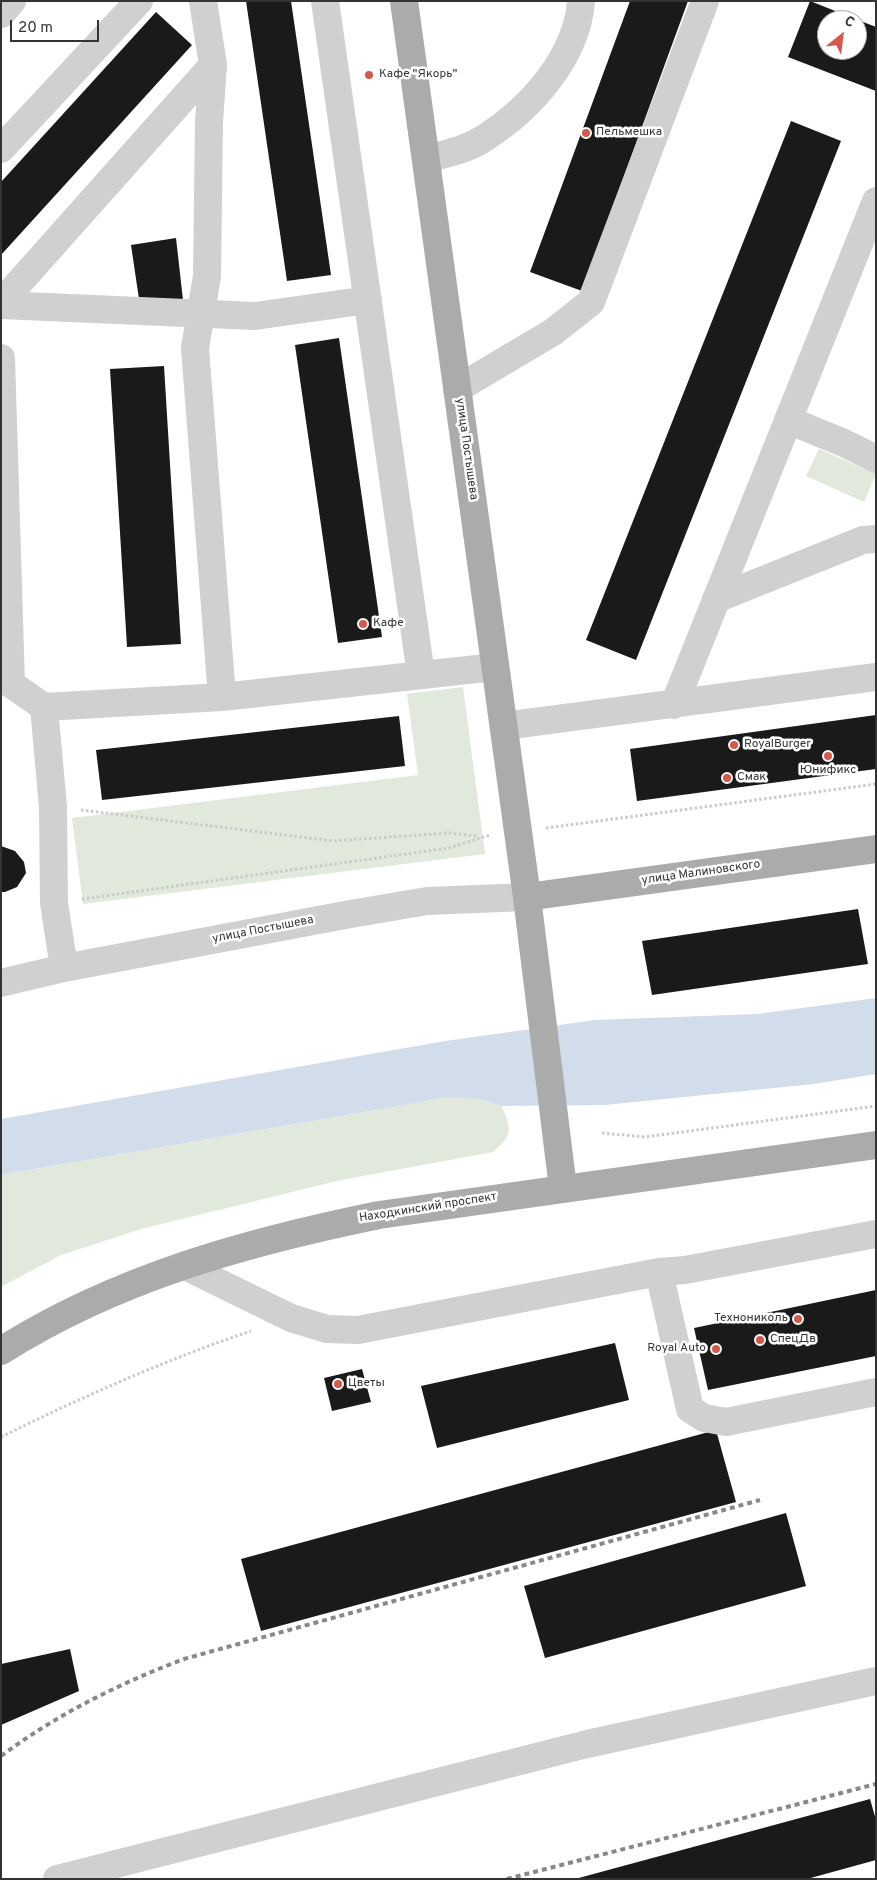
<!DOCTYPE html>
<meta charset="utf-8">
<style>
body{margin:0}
#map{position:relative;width:877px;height:1880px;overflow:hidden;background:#fff;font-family:Overpass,sans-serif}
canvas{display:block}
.frame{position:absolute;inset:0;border:2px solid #333;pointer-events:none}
.north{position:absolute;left:817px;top:10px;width:50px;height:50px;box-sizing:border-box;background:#fff;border:1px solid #adadad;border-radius:50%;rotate:29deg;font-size:14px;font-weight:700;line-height:20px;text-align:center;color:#333}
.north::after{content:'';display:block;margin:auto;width:18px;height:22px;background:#d4594a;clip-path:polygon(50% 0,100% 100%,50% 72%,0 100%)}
.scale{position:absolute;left:10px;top:20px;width:89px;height:22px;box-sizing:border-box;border:2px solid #333;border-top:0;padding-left:6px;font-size:15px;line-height:18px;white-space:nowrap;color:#333;-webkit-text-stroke:4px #fff;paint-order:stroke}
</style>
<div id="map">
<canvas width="877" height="1880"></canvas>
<div class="frame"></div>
<div class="north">С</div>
<div class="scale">20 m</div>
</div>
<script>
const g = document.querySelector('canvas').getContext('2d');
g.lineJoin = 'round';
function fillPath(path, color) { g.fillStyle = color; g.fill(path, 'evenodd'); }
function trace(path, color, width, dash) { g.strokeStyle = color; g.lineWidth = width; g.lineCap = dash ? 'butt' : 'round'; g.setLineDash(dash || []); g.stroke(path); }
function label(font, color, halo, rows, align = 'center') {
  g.font = font + ' Overpass,sans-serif'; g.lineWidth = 5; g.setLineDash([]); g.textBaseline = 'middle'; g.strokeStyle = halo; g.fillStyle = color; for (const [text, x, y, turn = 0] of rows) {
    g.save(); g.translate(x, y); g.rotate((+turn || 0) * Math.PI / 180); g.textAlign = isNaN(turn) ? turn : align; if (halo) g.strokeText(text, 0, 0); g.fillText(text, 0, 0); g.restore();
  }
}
const green = new Path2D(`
 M819,449L876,474L864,502L806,476Z
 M463,687L485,854L83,904L72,818L418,775L407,694Z
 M445,1098L480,1099L501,1106C512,1127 513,1136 493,1152L341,1180L141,1229L61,1255L1,1287V1175Z`);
const water = new Path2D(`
 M876,998V1074L814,1084L605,1105L501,1106L480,1099L445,1098L1,1175V1119L445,1041L595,1020L757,1014Z`);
const building = new Path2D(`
 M246,1H291L331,275L287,281Z
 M630,1H688L582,291L530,272Z
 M810,1L876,27V91L788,57ZM827,20H857V50H827Z
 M156,12L192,45L1,255V182Z
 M791,121L841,141L636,660L586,640Z
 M176,238L183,300L140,306L131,245Z
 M339,338L382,637L338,643L295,345Z
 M164,366L181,644L127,647L110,369Z
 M876,715V769L637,801L630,749Z
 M399,716L405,766L102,800L96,750Z
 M1,846L15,851L24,862L26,873L17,887L5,892H1Z
 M858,909L868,964L652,995L642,941Z
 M876,1290V1356L708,1390L694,1328Z
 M615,1343L629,1400L437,1448L421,1386Z
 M362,1369L371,1402L332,1411L324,1378Z
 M716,1430L736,1502L261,1631L241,1559Z
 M786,1513L806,1586L545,1658L524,1586Z
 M70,1649L79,1691L1,1725V1664Z
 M870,1799L876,1820V1860L807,1879H575Z`);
const path = new Path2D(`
 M81,810L333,841L448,833L477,836
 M546,828L876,784
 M82,899L449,848L490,835
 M602,1133L645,1137L876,1106
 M1,1437C82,1397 165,1360 251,1331`);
const minor = new Path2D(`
 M203,1L213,65L209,122L207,276L195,348L222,697
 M325,1L421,675
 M1,14L12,1
 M1,149L139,1
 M426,159C446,154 469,149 486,137C531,108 577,57 581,1
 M1,303L213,65
 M1,305L255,316L368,300
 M1,358L11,684L44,707L53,807L54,903L64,968
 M457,389L553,332L591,302L705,1
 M788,420L844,443L876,459
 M716,599L863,540L876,539
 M674,705L876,201
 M44,707L222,697L495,667
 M504,726L876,677
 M1,983L64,968L345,915L427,901L527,897
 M185,1266L291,1318L327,1329L358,1330L659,1272L685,1270L876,1234
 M659,1272L690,1409L704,1418L726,1422L876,1392
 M57,1879L587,1744L876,1681`);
const major = new Path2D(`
 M404,1L527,897L563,1188
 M527,897L876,849
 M1,1351C116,1278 247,1242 379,1215L876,1145`);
const rail = new Path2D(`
 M1,1756C58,1714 118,1684 184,1659L760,1500
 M507,1879L876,1784`);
const markers = [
 [369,75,5,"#d4594a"],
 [586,133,5,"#d4594a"],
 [363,624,5,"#d4594a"],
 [734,745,5,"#d4594a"],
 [828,756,5,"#d4594a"],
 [727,778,5,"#d4594a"],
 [798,1319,5,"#d4594a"],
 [760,1340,5,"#d4594a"],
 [716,1349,5,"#d4594a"],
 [338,1384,5,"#d4594a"]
];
const poiNames = [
 ["Кафе \"Якорь\"",379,75],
 ["Пельмешка",596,133],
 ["Кафе",373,624],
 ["RoyalBurger",744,745],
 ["Юнификс",828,771,"center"],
 ["Смак",737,778],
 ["Технониколь",788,1319,"right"],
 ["СпецДв",770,1340],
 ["Royal Auto",706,1349,"right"],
 ["Цветы",348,1384]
];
const streetNames = [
 ["улица Постышева",466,449,82],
 ["улица Малиновского",701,873,-8],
 ["улица Постышева",263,930,-11],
 ["Находкинский проспект",428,1208,-9]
];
fillPath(green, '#e1e9dd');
fillPath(water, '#d2ddeb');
fillPath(building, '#1a1a1a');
trace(path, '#cacaca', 3, [2.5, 2.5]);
trace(minor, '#d0d0d0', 28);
trace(major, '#ababab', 28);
trace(rail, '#888', 4, [5, 4]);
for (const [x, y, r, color] of markers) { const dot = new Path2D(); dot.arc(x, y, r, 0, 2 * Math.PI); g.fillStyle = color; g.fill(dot); trace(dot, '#fff', 2); }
label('12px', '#333', '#fff', poiNames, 'left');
label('12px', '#333', '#fff', streetNames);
</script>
